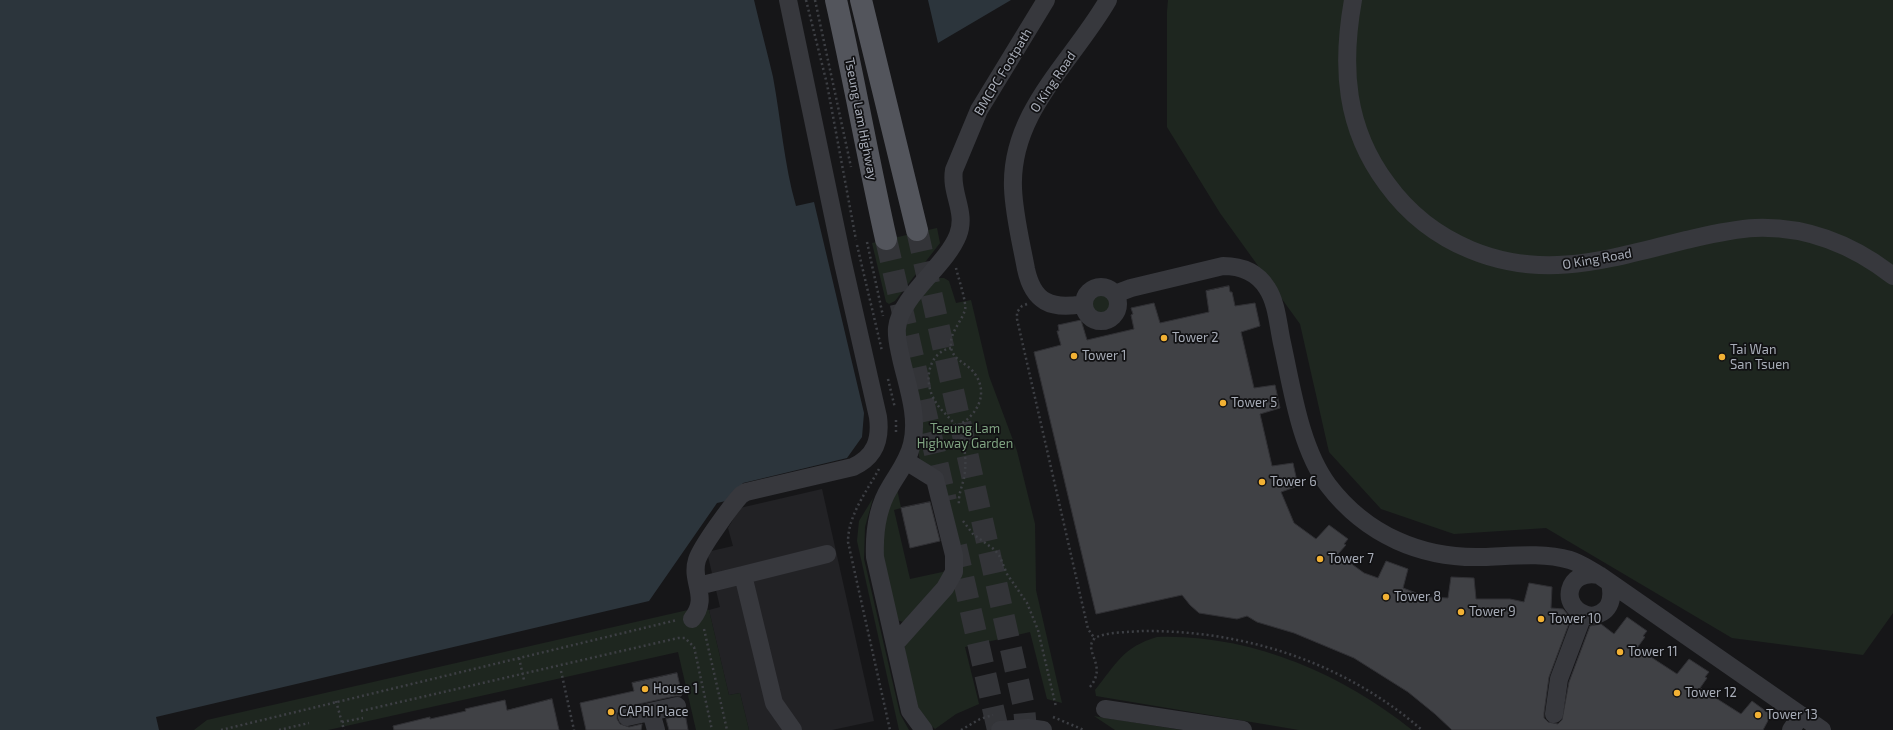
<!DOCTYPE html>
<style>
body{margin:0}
canvas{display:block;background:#161618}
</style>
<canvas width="1893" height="730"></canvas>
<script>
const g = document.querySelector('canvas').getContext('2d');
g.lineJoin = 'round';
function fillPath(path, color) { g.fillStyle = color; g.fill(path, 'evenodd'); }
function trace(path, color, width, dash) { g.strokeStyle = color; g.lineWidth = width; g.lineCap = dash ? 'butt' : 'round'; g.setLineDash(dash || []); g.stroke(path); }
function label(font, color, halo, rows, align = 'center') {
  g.font = font + ' "Exo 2",sans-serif'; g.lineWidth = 3.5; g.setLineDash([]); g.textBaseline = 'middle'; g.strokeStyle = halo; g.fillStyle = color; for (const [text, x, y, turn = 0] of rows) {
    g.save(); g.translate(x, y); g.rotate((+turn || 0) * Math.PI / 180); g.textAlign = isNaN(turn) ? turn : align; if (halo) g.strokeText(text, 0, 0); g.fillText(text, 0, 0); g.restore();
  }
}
const built = new Path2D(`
 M822,489L874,721L832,730H749L740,693L729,695L709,610L720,607L707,552L733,546L728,528L740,508Z`);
const green = new Path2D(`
 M1168,0H1893V613L1863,655L1732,638L1546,528L1454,534L1381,509L1329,452L1300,324L1220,213L1167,127V12Z
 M937,228L940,243L895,301L889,304L886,302L872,243Z
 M938,278H944L949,281L956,303L971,300L989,376L1017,451L1035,524L1036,590L1062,703L1047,699L1030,632L965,647L979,704L956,714L935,729L920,715L904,649L906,643L958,581L919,456L918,450L923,424L903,335L910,311Z
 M1089 303a12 12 0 1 1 24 0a12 12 0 1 1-24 0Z
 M897,489L901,508L894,510L910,579L947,571L944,577L903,622L897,620L881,556L885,516Z
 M873,498L865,527L864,559L900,714L909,730H899L857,541L859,521Z
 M701,607L709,610L729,695L740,693L749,730H696L678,652L328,730H194L207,720Z
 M1157,637C1250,634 1341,673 1412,730H1299L1096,696L1095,690C1116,664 1123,647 1157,637Z
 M1094,716L1099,717L1182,730H1115Z`);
const water = new Path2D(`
 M0,0H754C760,26 767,51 773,77C781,120 784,164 796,206L814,202L864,413L862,437L847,458L743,483L730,500L717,503L649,601L156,717L159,730H0Z
 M928,0H1011L938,43Z`);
const building = new Path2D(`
 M1229,286L1230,292H1232L1235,306L1255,303L1260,326L1241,332L1254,388L1275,385L1280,408L1260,414L1272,466L1293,463L1298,486L1281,492L1294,523L1316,539L1329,525L1348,539L1344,544L1346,545L1338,554L1364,573L1378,578L1386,561L1408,569L1403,588L1427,597L1448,598L1451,577L1474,578L1476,599H1510L1524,602L1529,583L1552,587L1551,608L1563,609L1571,618L1549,677L1544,713V718L1548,722L1558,724L1562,720L1569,682L1590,626L1601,624L1614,634L1627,617L1647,631L1643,636L1645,637L1637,648L1677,674L1689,659L1709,672L1705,677L1707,678L1700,688L1741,714L1752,701L1771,715L1763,730H1452L1435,714L1408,692L1354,658L1294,633L1257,622L1247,616L1237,619L1199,613L1190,605L1182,595L1096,614L1034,352L1061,345L1057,331H1059L1058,325L1081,320L1087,340L1134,329L1131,315L1133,314L1131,308L1154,303L1160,323L1209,312L1206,291Z
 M930,502L940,541L910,548L901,508Z
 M677,673L682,695L681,696H675L625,707L617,713V719L620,724L629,727L642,724L641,730H586L580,703L634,691L632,683Z
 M552,699L559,730H394L393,726L430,717V719L466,711L465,709L505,700L507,710Z
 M685,713L688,730H669L666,719Z`);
const majorTunnel = new Path2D(`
 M917,230L1024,707L1026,730
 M886,239L946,501
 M956,546L998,730`);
const path = new Path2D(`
 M806,0L827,84L856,240
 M815,0L851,167
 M867,242L883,316
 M857,245L882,351
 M956,268C958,277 967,303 965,310C961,323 949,333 951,347C953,361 968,363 975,374C989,394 977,416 957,426
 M1027,304L1022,306L1017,312V319L1088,629L1095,639
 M951,348C930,352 924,377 932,395C940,415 958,418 963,444C966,454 966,467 964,478C962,487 958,495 959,505
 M888,379L895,408
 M896,432V419
 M879,469C867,491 848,515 848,542L890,730
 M963,521L973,534L995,550L1000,557L1007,574L1027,603L1038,630L1056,707
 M704,629L727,730
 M519,658L524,680
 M561,671L574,730
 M1090,687C1108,665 1083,652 1094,639C1101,632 1132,632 1142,631C1244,630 1344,662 1422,730
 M336,701L344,730
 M361,711L678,638H685L694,647L712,730
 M1053,717L1084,730
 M342,722L363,718
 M221,730L677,620
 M279,730L309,723
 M961,730L980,719L993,715`);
const minor = new Path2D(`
 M1353,0C1341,67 1345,128 1387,184C1408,213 1437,236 1471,250C1546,281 1611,258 1686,240C1708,235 1732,229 1755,228C1806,226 1853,245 1893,276
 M1084 304a17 17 0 1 1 34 0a17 17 0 1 1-34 0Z
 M1115,294L1131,288L1223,266C1241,266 1257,272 1267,288C1277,303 1278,325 1282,343C1292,388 1300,447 1328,485C1366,535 1422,559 1483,557C1512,556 1542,552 1570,560C1580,563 1590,570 1599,575L1822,730
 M1083,304C1051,310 1033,302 1026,269C1021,242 1014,215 1013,188C1010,112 1073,61 1108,0
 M1599,575C1567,568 1557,608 1590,616C1609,614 1614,601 1610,583
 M698,586L743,575
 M692,619C710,597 690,582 697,560C701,547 731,506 741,495L746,492L853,467C875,457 881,440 878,417L843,263L788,0
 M895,644L945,588L954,572V555L935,479L906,461
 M1105,709L1243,730
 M651,712L656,730
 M1554,714L1559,679L1583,615
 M627,717L677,706
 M793,730L774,703L743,575L827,554
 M924,730L910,711L875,557C874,533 877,508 890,487C898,473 908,461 912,444C919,416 907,385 901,358C899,348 896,338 897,328C900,296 946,266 958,235C967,212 950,193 954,170L979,110L1046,0
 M1000,730L1028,728L1043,730
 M1791,730L1801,715`);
const major = new Path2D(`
 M836,0C854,79 868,159 886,239
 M861,0L917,230`);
const markers = [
 [1164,338,4,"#f2b134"],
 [1074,356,4,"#f2b134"],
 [1722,357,4,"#f2b134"],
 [1223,403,4,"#f2b134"],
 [1262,482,4,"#f2b134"],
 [1320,559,4,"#f2b134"],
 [1386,597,4,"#f2b134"],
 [1461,612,4,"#f2b134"],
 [1541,619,4,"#f2b134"],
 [1620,652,4,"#f2b134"],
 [645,689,4,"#f2b134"],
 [1677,693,4,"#f2b134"],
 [611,712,4,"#f2b134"],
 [1758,715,4,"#f2b134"]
];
const streetNames = [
 ["BMCPC Footpath",1003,72,-59],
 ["O King Road",1053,82,-56],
 ["Tseung Lam Highway",861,119,79],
 ["O King Road",1597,259,-10]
];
const poiNames = [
 ["Tower 2",1172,338],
 ["Tai Wan",1730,350],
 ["San Tsuen",1730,365],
 ["Tower 1",1082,356],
 ["Tower 5",1231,403],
 ["Tower 6",1270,482],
 ["Tower 7",1328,559],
 ["Tower 8",1394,597],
 ["Tower 9",1469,612],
 ["Tower 10",1549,619],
 ["Tower 11",1628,652],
 ["House 1",653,689],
 ["Tower 12",1685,693],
 ["CAPRI Place",619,712],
 ["Tower 13",1766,715]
];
const parkNames = [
 ["Tseung Lam",965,429],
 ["Highway Garden",965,444]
];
fillPath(built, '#222225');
fillPath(green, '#1e261f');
fillPath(water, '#2c353c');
fillPath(building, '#404145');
trace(building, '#303034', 1);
trace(majorTunnel, '#333438', 22, [22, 11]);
trace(path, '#3d3f44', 2.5, [2, 3]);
trace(minor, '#37383d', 18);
trace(major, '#53555c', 22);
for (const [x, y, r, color] of markers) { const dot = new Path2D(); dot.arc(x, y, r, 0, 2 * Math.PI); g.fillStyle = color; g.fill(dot); trace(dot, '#111113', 1.5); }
label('13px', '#a8adb8', '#111113', streetNames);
label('13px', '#a8adb8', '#111113', poiNames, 'left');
label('13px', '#7fa381', '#111113', parkNames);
</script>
